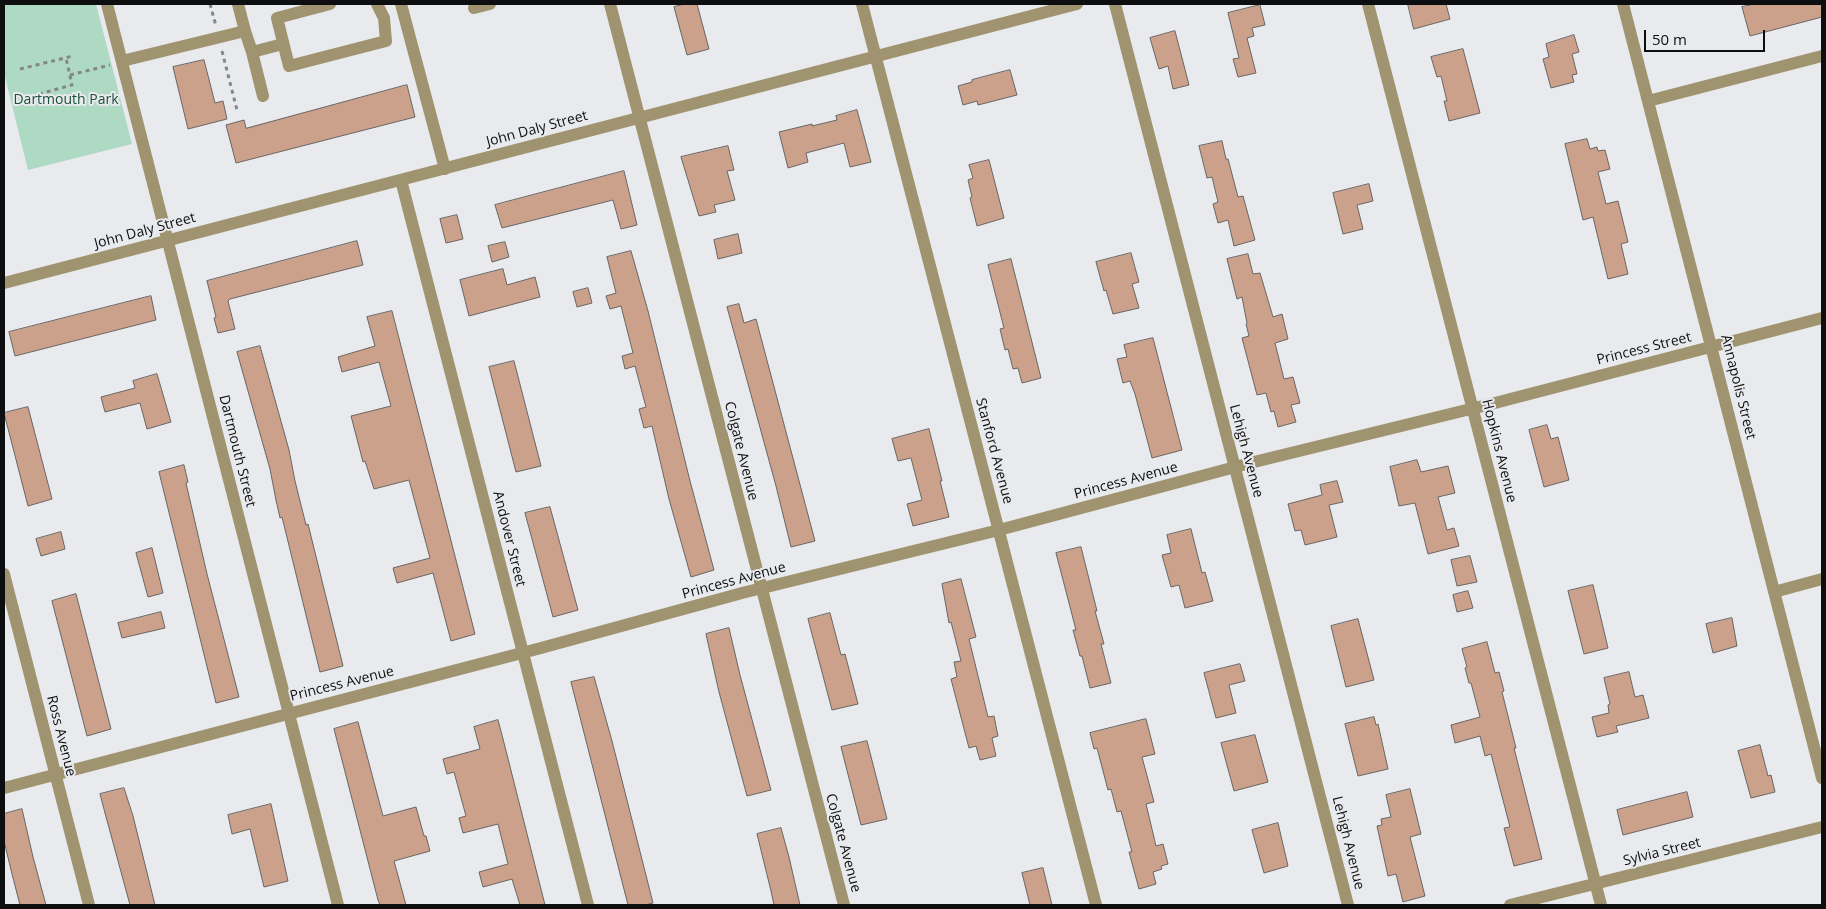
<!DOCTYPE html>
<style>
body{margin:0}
#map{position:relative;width:1826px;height:909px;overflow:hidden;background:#e8eaed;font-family:"Open Sans",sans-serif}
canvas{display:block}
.frame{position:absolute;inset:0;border:5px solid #0d0e0f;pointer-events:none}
.scale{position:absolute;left:1644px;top:30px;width:121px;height:22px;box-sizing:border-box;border:2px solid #0d0e0f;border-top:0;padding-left:6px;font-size:15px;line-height:18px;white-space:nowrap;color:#0d0e0f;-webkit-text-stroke:4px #e8eaed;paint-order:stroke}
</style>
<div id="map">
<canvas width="1826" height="909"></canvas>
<div class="frame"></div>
<div class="scale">50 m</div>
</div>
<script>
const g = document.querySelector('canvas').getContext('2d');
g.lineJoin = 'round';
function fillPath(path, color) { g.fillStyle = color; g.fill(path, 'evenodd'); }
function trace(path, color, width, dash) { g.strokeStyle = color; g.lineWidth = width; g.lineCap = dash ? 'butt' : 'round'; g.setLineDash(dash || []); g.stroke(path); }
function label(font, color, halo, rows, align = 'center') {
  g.font = font + ' "Open Sans",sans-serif'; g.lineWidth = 4; g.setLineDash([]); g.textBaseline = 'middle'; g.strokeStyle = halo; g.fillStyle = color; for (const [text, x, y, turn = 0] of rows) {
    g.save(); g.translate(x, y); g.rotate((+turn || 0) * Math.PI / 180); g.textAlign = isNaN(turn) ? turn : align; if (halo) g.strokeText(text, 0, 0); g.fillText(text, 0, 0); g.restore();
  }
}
const green = new Path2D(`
 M4,4H96L132,144L28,170L4,73Z`);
const building = new Path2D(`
 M685,4H697L709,49L687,55L674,7Z
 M1408,4H1446L1450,19L1414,29Z
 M1755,4H1822V17L1750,36L1742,7Z
 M1260,5L1265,25L1252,28L1254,36L1247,38L1256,73L1238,77L1233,59L1239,58L1228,13Z
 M1175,31L1189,85L1173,89L1168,66L1159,69L1150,38Z
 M1574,35L1579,52L1572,54L1577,74L1572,75L1574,82L1551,88L1543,59L1549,57L1546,44Z
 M1463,49L1480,113L1449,121L1444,101H1447L1441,76L1437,77L1431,57Z
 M204,60L215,103L223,101L227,119L188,129L173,67Z
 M1010,70L1017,95L978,105L977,101L963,105L958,86L972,82V80Z
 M407,85L415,117L236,163L226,125L244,120L246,128Z
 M857,110L871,162L850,167L844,143L806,153L808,162L788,168L779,132L812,124V126L837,120L836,116Z
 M1587,139L1590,149L1597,147L1598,151L1605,150L1610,169L1598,172L1606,204L1618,201L1628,242L1621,244L1628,274L1608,279L1593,217L1583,220L1565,144Z
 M1222,141L1226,159H1228L1238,197L1243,196L1255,240L1234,246L1228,220L1218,223L1213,204L1218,202L1212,177L1207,178L1199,146Z
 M728,146L734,170L727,171L735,200L714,205L716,212L699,216L681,157Z
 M989,160L1004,218L977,226L970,198L972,197L968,180L973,178L969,165Z
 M624,171L637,225L621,229L613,200L502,228L495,205Z
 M1369,184L1373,201L1357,205L1363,229L1343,234L1333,193Z
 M457,215L463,239L446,243L440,219Z
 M738,234L742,253L718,259L714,240Z
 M357,241L363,265L230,299L228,301L235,329L218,333L214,318L216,317L207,281Z
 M505,242L509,257L492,262L488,246Z
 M631,251L648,311L690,481L714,570L691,577L669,499L652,426L644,428L639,409L646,407L635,366L625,369L622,356L633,353L621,306L610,309L606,296L616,293L607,257Z
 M1131,253L1139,282L1132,284L1139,308L1113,314L1106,290L1104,291L1096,262Z
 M1248,254L1253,274L1260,273L1273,317L1282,314L1288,339L1275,343L1284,379L1293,377L1300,403L1291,405L1296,422L1278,427L1274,411L1271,412L1266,393L1257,395L1242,338L1249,336L1246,324L1247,323L1242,297L1237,299L1227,259Z
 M1011,259L1041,378L1022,383L1018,368L1013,369L1008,349L1005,350L1000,329L1004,328L988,265Z
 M503,269L507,285L535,277L540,297L469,316L460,280Z
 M588,288L592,303L577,307L573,292Z
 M151,296L156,320L15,356L9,332Z
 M739,304L744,323L756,319L815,541L791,547L776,486L727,307Z
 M392,311L475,634L451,641L433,573L397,583L393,568L430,558L409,480L374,489L365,461L363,462L351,416L391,406L379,362L342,372L338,357L375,346L367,317Z
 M1153,338L1182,450L1152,458L1135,394L1130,381L1123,383L1117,359L1127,357L1124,345Z
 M260,346L289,450L295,481L306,525L308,524L343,666L320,672L282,517L280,518L276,500L270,469L237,352Z
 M514,361L541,466L516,472L489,367Z
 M157,374L171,422L147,429L140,403L105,412L101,397L135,388L133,381Z
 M28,407L52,499L28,506L4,413Z
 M1547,425L1551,439L1558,437L1569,480L1544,487L1529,430Z
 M929,429L942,481H940L949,517L913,526L907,504L922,500L911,458L898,461L892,439Z
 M1417,460L1421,472L1448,466L1455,493L1438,497L1447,530L1454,528L1459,546L1428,554L1415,503L1399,506L1390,467Z
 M184,465L188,482L186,483L207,574L239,697L216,703L159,472Z
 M1337,481L1343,502L1329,505L1337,537L1305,545L1301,530L1295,531L1288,504L1322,495L1320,485Z
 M550,507L578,610L553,617L525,513Z
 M1191,529L1202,573L1205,572L1213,601L1185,608L1179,585L1171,587L1162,555L1171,553L1167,535Z
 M61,532L65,549L41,556L36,539Z
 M1081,547L1097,611H1095L1104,644H1101L1111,683L1090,688L1082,656H1080L1073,630H1076L1056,553Z
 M152,548L163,593L148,597L136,553Z
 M1470,556L1477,582L1457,586L1451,560Z
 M961,579L976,637L969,639L988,717L994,716L998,736L992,738L996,756L980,760L976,746L969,748L951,679L957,677L954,662L961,661L951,622L949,623L942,584Z
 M1593,585L1608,648L1584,654L1568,591Z
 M1468,591L1473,608L1457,612L1453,595Z
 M76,594L111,729L87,736L52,601Z
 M161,612L165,628L122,638L118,623Z
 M830,613L841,655L845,654L858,704L832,710L808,619Z
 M1732,618L1737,646L1713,653L1706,624Z
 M1358,619L1374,680L1346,687L1331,626Z
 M729,628L740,675L771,790L747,796L719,692L706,634Z
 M1487,642L1495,673L1499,672L1504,691L1502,692L1516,748H1514L1542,859L1514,866L1504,828L1510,827L1491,754L1485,756L1480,736L1455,743L1451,725L1480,717L1471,683H1469L1465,668L1467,667L1462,649Z
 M1240,664L1245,681L1229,685L1236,713L1216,718L1204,673Z
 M1629,672L1635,697L1643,695L1649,718L1616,726L1618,732L1597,737L1592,717L1609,713L1608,705L1610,704L1604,678Z
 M594,677L612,741L653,903L645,905H628L571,682Z
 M1374,717L1376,725L1378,724L1388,769L1358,776L1345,724Z
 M1146,719L1155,754L1142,757L1154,802L1146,804L1156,846L1163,844L1168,864L1161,866L1162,869L1153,872L1156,884L1139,889L1129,852H1132L1121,811L1117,812L1111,789L1108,790L1097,748L1094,749L1090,733Z
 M498,720L503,739L545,905H520L512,879L483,887L479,872L508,864L498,824L463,833L459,818L466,816L454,772L447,774L443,759L480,749L474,727Z
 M358,722L383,816L416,807L424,836H426L430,851L394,861L406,905H380L378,900L334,729Z
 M1255,735L1268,782L1234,791L1221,743Z
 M867,741L887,819L861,825L841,747Z
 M1760,745L1768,776L1771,775L1775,792L1751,798L1738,751Z
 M124,788L133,816L155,905H130L105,813L100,794Z
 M1410,789L1421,834L1410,837L1425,896L1403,902L1396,874L1388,876L1377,826L1382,825L1381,819L1391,817L1386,795Z
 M1687,792L1693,817L1623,835L1617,810Z
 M271,804L288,881L264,887L250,829L232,834L228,815Z
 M22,809L33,857L46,905H20L12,874L4,841V814Z
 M1278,823L1288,866L1264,873L1252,830Z
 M781,828L789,857L800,905H774L771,891L757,834Z
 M1043,868L1052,905H1030L1022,873Z`);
const path = new Path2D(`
 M210,4L216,26
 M222,51L237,110
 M20,69L73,56
 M70,75L110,65
 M39,94L72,85L66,58`);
const minor = new Path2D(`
 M107,4L338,905
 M330,4L277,18L289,66L386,41L384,18L377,4
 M401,4L445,169
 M610,4L844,905
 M862,4L1096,905
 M1115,4L1348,905
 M1368,4L1601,905
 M1623,4L1822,778
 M474,8L490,4
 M245,31L252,52L283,44
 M252,52L263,96
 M122,61L245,31L238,4
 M1648,101L1822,56
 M401,180L588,905
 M4,283L1077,4
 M4,574L89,905
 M1774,592L1822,579
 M4,788L541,648L742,593L999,530L1254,462L1491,404L1822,318
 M1510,905L1822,827`);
const parkNames = [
 ["Dartmouth Park",66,100]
];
const streetNames = [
 ["John Daly Street",537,129,-15],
 ["John Daly Street",145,231,-15],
 ["Princess Street",1644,349,-14],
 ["Annapolis Street",1738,387,76],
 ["Dartmouth Street",237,451,76],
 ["Colgate Avenue",741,451,76],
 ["Stanford Avenue",994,451,75],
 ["Lehigh Avenue",1246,451,75],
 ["Hopkins Avenue",1499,451,76],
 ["Princess Avenue",1126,481,-15],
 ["Andover Street",509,539,76],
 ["Princess Avenue",734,581,-15],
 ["Princess Avenue",342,684,-14],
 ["Ross Avenue",61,736,76],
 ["Colgate Avenue",843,843,75],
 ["Lehigh Avenue",1348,843,76],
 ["Sylvia Street",1662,852,-14]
];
fillPath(green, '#aedac3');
fillPath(building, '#cca18c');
trace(building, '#686563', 1);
trace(path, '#848688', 3, [4, 4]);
trace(minor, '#9f946f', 12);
label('14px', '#19513a', '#e8eaed', parkNames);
label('14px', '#0d0e0f', '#e8eaed', streetNames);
</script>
